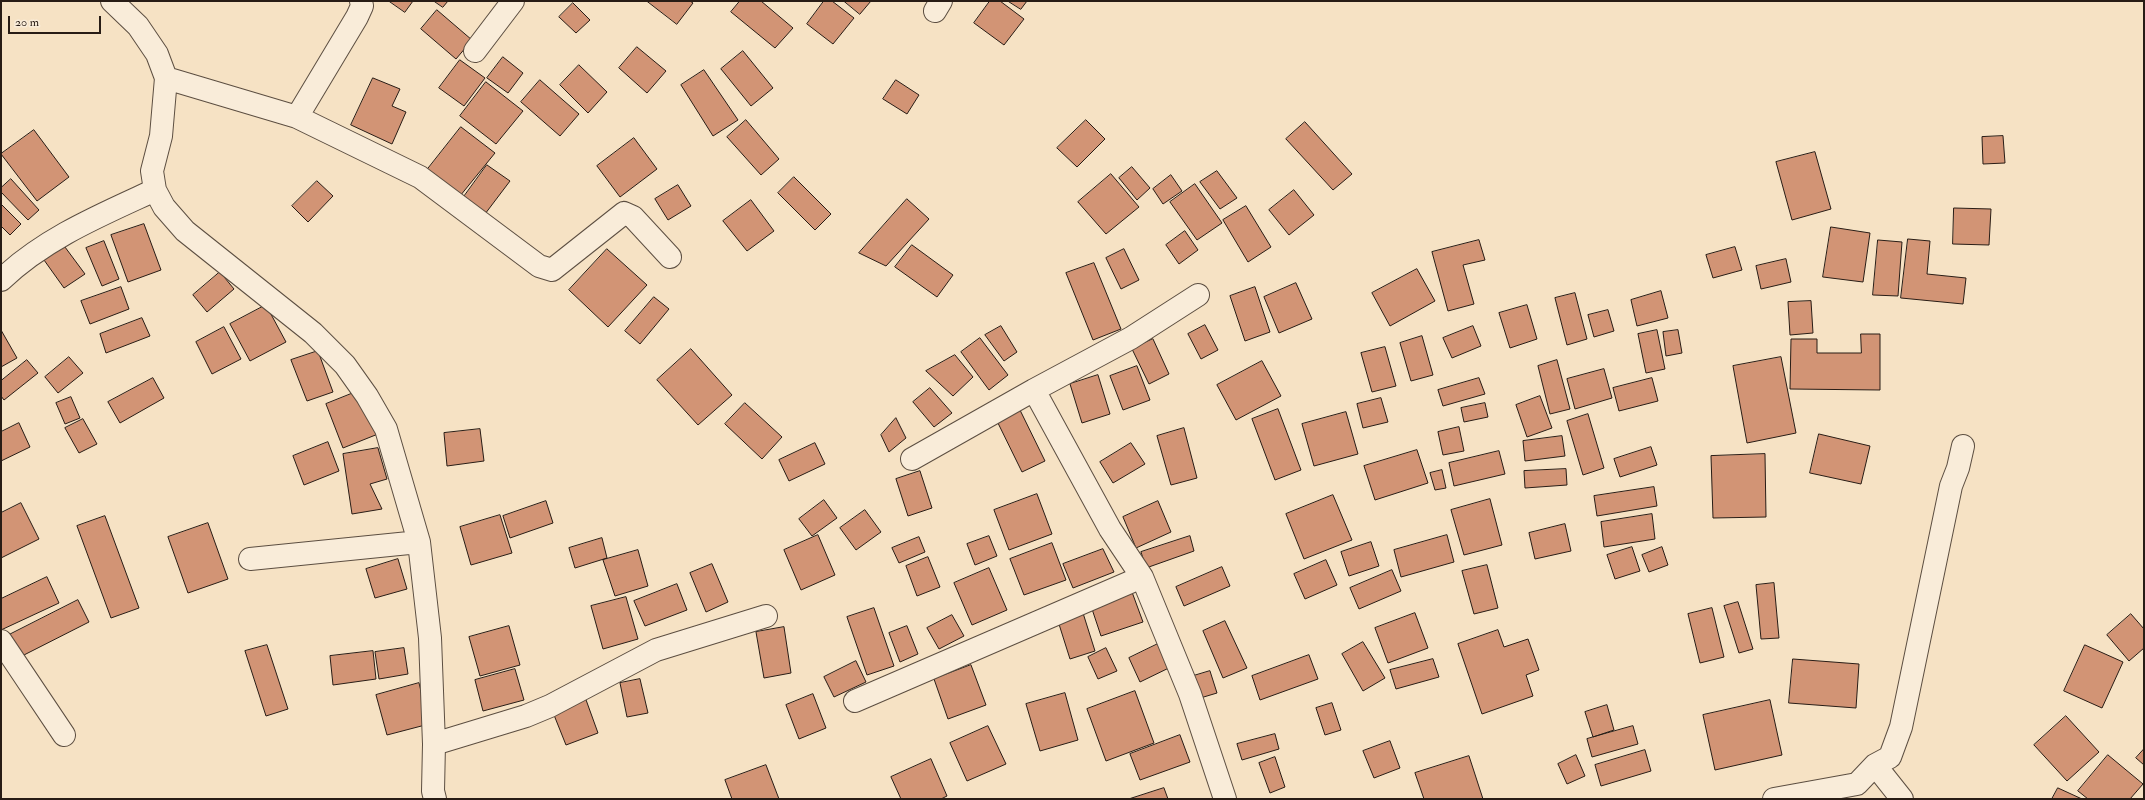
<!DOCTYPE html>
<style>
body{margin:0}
#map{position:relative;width:2145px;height:800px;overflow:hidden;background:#f6e2c4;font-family:"IM FELL Double Pica",serif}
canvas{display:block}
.frame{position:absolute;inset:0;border:2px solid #281c15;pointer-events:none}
.scale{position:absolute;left:8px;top:16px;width:93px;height:18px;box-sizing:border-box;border:2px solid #281c15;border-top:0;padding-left:5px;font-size:12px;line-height:14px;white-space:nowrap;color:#281c15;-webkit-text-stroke:3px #f9ecd9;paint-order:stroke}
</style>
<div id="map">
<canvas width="2145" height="800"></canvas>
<div class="frame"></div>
<div class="scale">20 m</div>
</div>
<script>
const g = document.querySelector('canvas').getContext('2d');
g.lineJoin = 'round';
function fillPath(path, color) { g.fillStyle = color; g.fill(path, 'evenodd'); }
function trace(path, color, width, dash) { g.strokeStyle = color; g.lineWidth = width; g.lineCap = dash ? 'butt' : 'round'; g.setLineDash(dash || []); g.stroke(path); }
const building = new Path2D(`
 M389,1H413L405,12Z
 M434,1H448L443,7Z
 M647,1H690L693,3L677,24Z
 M740,1H761L793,28L775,48L731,12Z
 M824,1H832L854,18L833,44L807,24Z
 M844,1H871L860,14Z
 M990,1H1000L1024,19L1004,45L974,23Z
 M1008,1H1027L1021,9Z
 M573,3L590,20L576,33L559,17Z
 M437,10L472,40L456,59L421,29Z
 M637,47L666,71L647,93L619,68Z
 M743,51L773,88L751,106L721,69Z
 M503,57L523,73L508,93L487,78Z
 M460,60L485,78L464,106L439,88Z
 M579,65L607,92L588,113L560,85Z
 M704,70L738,120L713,136L681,85Z
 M373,78L400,89L392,106L406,112L392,144L351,125Z
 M540,80L579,114L560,136L521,102Z
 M896,80L919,95L907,114L883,99Z
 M486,82L523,111L496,144L460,116Z
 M746,120L779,159L761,175L727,137Z
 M1086,120L1105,139L1077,167L1057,148Z
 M1305,122L1352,174L1333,190L1286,139Z
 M461,127L495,153L460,196L427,170Z
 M34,130L69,177L37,201L1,154Z
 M2003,136L2005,163L1983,164L1982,137Z
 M634,138L657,169L620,197L597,166Z
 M1815,152L1831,209L1792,220L1776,162Z
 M487,165L510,181L485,214L463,198Z
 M1132,167L1150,188L1137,200L1119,178Z
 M1217,171L1237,198L1220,209L1200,182Z
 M1111,174L1139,207L1106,234L1078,202Z
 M1171,175L1182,191L1163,204L1153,189Z
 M794,177L831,214L815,230L778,193Z
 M11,179L39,210L28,220L1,192V188Z
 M317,181L333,196L308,222L292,206Z
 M1195,184L1222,223L1197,240L1170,202Z
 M678,185L691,206L668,220L655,199Z
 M1294,190L1314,215L1289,235L1269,210Z
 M907,199L929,219L886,266L859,253Z
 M751,200L774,231L747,251L723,221Z
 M1,204L21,224L10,235L1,226Z
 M1246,206L1271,247L1248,262L1223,220Z
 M1954,208L1991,209L1989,245L1953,244Z
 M144,224L161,270L128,282L111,235Z
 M1831,227L1870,233L1863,282L1823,277Z
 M1185,231L1198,250L1179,264L1166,245Z
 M59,239L85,274L64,288L39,253Z
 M1908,239L1930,241L1927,274L1966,278L1963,304L1901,298Z
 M1479,240L1485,260L1463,265L1474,304L1448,311L1432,252Z
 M1878,240L1902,242L1898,296L1873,295Z
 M104,241L119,279L102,286L86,248Z
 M912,245L953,275L937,297L895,267Z
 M1735,247L1742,270L1713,278L1706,255Z
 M607,249L647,285L608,327L569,290Z
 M1124,249L1139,280L1121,289L1106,258Z
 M1786,259L1791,282L1761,289L1756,266Z
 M1094,263L1121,329L1093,340L1066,273Z
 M1417,269L1435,301L1390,326L1372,293Z
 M220,272L234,289L207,312L193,295Z
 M1296,283L1312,319L1279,333L1264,297Z
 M121,287L129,309L90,324L81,301Z
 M1255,287L1270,332L1245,341L1230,296Z
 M1661,291L1668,318L1637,326L1631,300Z
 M1575,293L1587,339L1567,345L1555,298Z
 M654,297L669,309L640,344L625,331Z
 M1811,301L1813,333L1790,335L1788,302Z
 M266,305L286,342L250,361L230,324Z
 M1527,305L1537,339L1510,348L1499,313Z
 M1608,310L1614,331L1594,337L1588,315Z
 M142,318L150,336L106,353L100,334Z
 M1205,325L1218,350L1201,359L1188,334Z
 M1001,326L1017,352L1004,361L985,335Z
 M1473,326L1481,346L1452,358L1443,338Z
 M224,327L241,359L212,374L196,342Z
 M1,330L17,358L1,367Z
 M1657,330L1665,369L1646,373L1638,334Z
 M1678,330L1682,353L1666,356L1663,332Z
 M1861,334H1880V390L1790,389L1791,339H1817V353H1861Z
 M1422,336L1433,375L1411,381L1400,343Z
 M980,338L1008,375L989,390L961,352Z
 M1153,339L1169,374L1149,384L1132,349Z
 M1385,347L1396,386L1372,392L1361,353Z
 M691,349L732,395L698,425L657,380Z
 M318,351L333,392L307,401L291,360Z
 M955,355L973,377L953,396L926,371Z
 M69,357L83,373L58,393L45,377Z
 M1781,357L1796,433L1747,443L1733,366Z
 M27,360L38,373L4,400L1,396V381Z
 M1557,360L1570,409L1550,414L1538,366Z
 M1262,361L1281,396L1236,420L1217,385Z
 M1137,366L1150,400L1123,410L1110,376Z
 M1604,369L1612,398L1575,409L1567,379Z
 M1098,375L1110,414L1082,423L1070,384Z
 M153,378L164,398L120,423L108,402Z
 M1479,378L1485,394L1443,406L1438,390Z
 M1652,378L1658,401L1619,411L1613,388Z
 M930,388L952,413L934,427L913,402Z
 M361,390L378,434L343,448L326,404Z
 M1540,396L1552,428L1527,437L1516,405Z
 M71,397L80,418L65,424L56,403Z
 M1381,398L1388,422L1363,428L1357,404Z
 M745,403L782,437L762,459L725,424Z
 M1485,403L1488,417L1464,422L1461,408Z
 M1019,408L1045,461L1022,472L996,419Z
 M1278,409L1301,470L1275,480L1252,419Z
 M1346,412L1358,454L1314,466L1302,424Z
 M1588,414L1604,468L1583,475L1567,421Z
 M896,418L906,438L889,452L881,435Z
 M83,419L97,444L79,453L65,428Z
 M19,423L30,447L1,461V432Z
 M1459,427L1464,451L1443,455L1438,432Z
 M1184,428L1197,478L1171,485L1157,436Z
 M480,429L484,461L447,466L444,433Z
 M1819,434L1870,446L1861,484L1810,473Z
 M1562,436L1565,456L1525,461L1523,441Z
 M328,442L339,471L304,485L293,456Z
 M815,443L825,464L789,481L779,460Z
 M1131,443L1145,464L1113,483L1100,462Z
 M1651,447L1657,465L1620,477L1614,459Z
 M378,448L387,479L370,484L382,509L352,514L343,454Z
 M1417,450L1428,483L1375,500L1364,466Z
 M1499,451L1505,474L1454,486L1449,463Z
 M1765,454L1766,517L1713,518L1711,456Z
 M1566,469L1567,485L1525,488L1524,471Z
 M1442,470L1446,488L1435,490L1430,473Z
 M920,471L932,508L908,516L896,479Z
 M1654,487L1657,506L1597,516L1594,496Z
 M1037,494L1052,534L1009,550L994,510Z
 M1333,495L1352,540L1304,559L1286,514Z
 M1490,499L1502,545L1464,555L1451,510Z
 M824,500L837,518L812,536L799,519Z
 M546,501L553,523L510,538L503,516Z
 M1158,501L1171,532L1136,548L1123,517Z
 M21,503L39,539L1,558V513Z
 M865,510L881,532L856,550L840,528Z
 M1652,514L1655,539L1604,547L1601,522Z
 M500,515L512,553L471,565L460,527Z
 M105,516L139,608L111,618L77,526Z
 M208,523L228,579L188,593L168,537Z
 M1565,524L1571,551L1535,559L1529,533Z
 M818,535L835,575L801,590L784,550Z
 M1447,535L1454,562L1401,577L1394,550Z
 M989,536L997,556L975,565L967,544Z
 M1190,536L1194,551L1146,568L1141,552Z
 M919,537L925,552L899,563L892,548Z
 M602,538L607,558L575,568L569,548Z
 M1371,542L1379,566L1349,576L1341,552Z
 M1052,543L1066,580L1024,595L1010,559Z
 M1632,547L1640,571L1615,579L1607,555Z
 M1662,547L1668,565L1649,572L1642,555Z
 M1103,549L1114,572L1073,588L1063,564Z
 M638,550L648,586L615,596L603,560Z
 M928,557L940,587L917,596L906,566Z
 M398,559L407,589L375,598L366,569Z
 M1326,560L1337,585L1305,599L1294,574Z
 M712,564L728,602L706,612L690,573Z
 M1487,565L1498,608L1474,614L1462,571Z
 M1222,567L1230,586L1184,606L1176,587Z
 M989,568L1007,610L972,625L954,583Z
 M1392,570L1401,591L1359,609L1350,588Z
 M47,577L59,603L1,630V599Z
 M1774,583L1779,638L1761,639L1756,585Z
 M677,584L687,610L645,626L634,601Z
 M1132,592L1143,622L1101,636L1091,606Z
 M626,597L638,639L603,649L591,606Z
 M78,600L89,622L20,657L9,635Z
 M1738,602L1753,649L1739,653L1724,606Z
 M874,608L894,666L867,675L847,617Z
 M1712,608L1724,657L1700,663L1688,614Z
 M1083,613L1095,651L1070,659L1058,621Z
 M1415,613L1428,648L1388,663L1375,628Z
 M2131,614L2144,629V648L2129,661L2107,635Z
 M952,615L964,636L939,649L927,628Z
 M1225,621L1247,668L1223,678L1203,631Z
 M509,626L520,665L480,676L469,637Z
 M907,626L918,654L900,662L889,633Z
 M784,627L791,673L764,678L756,632Z
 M1498,630L1504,647L1528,639L1539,670L1526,675L1533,696L1482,714L1458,644Z
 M1164,641L1177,664L1140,682L1129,658Z
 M1363,642L1385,678L1363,691L1342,654Z
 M267,645L288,709L266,716L245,651Z
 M2085,645L2123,662L2102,708L2064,691Z
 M404,648L408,674L379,679L375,652Z
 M1106,648L1117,671L1098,679L1088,657Z
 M373,651L376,679L333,685L330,656Z
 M1309,655L1318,679L1260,700L1252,676Z
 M1433,659L1439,677L1396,689L1390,670Z
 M1793,659L1859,664L1856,708L1789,703Z
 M856,661L866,682L834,697L824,677Z
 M971,665L986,705L948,719L934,679Z
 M515,669L524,700L483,711L475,680Z
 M1210,671L1217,693L1197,699L1190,677Z
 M640,679L648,713L627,717L620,683Z
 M419,683L429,724L387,735L376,695Z
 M1135,691L1154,743L1106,761L1087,709Z
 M1065,693L1078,740L1040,751L1026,704Z
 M813,694L826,728L799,739L786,705Z
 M585,697L598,733L566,745L552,710Z
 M1770,700L1782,755L1715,770L1703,715Z
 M1332,703L1341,730L1325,735L1316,708Z
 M1607,705L1614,730L1593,737L1585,712Z
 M2066,716L2099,752L2067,781L2034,745Z
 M988,726L1006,764L967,781L950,743Z
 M1633,726L1638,744L1592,757L1587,739Z
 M1275,734L1279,749L1242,760L1237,744Z
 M1180,735L1190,762L1140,780L1130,754Z
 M1390,741L1400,768L1374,778L1363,751Z
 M2144,749V765L2136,758Z
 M1645,750L1651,771L1601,786L1595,765Z
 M1576,755L1585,776L1567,784L1558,764Z
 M2108,755L2143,784L2130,799H2088L2078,791Z
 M1469,756L1483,799H1424L1415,773Z
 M1275,757L1285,787L1270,793L1259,763Z
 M931,759L947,796L941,799H901L891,777Z
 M766,765L779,799H732L725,780Z
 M1164,788L1168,799H1129Z
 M2058,788L2082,799H2052Z`);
const minor = new Path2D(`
 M112,1L138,26L157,54L166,78L161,136L152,171L155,190L164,207L185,231L313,333L345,365L367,396L386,429L419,542L430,638L434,744L433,791L435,799
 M935,11L941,1
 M475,51L513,1
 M166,78L297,117L420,177L539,266L552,270L624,213L633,217L670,257
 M297,117L357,17L362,6L361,1
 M1,280C45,238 101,215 155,190
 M1034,390L1131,338L1198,295
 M912,459L1034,390L1110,529L1142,577L1190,694L1225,799
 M250,559L419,542
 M1,641L64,735
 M855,701L1142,577
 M434,744L526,716L550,706L656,650L766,616
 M1875,765L1902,799
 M1774,799L1857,784L1875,765L1890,757L1901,727L1951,486L1958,468L1963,446`);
fillPath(building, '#d29475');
trace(building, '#281c15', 1);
trace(minor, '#5c4e41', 24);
trace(minor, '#f9ecd9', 22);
</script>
